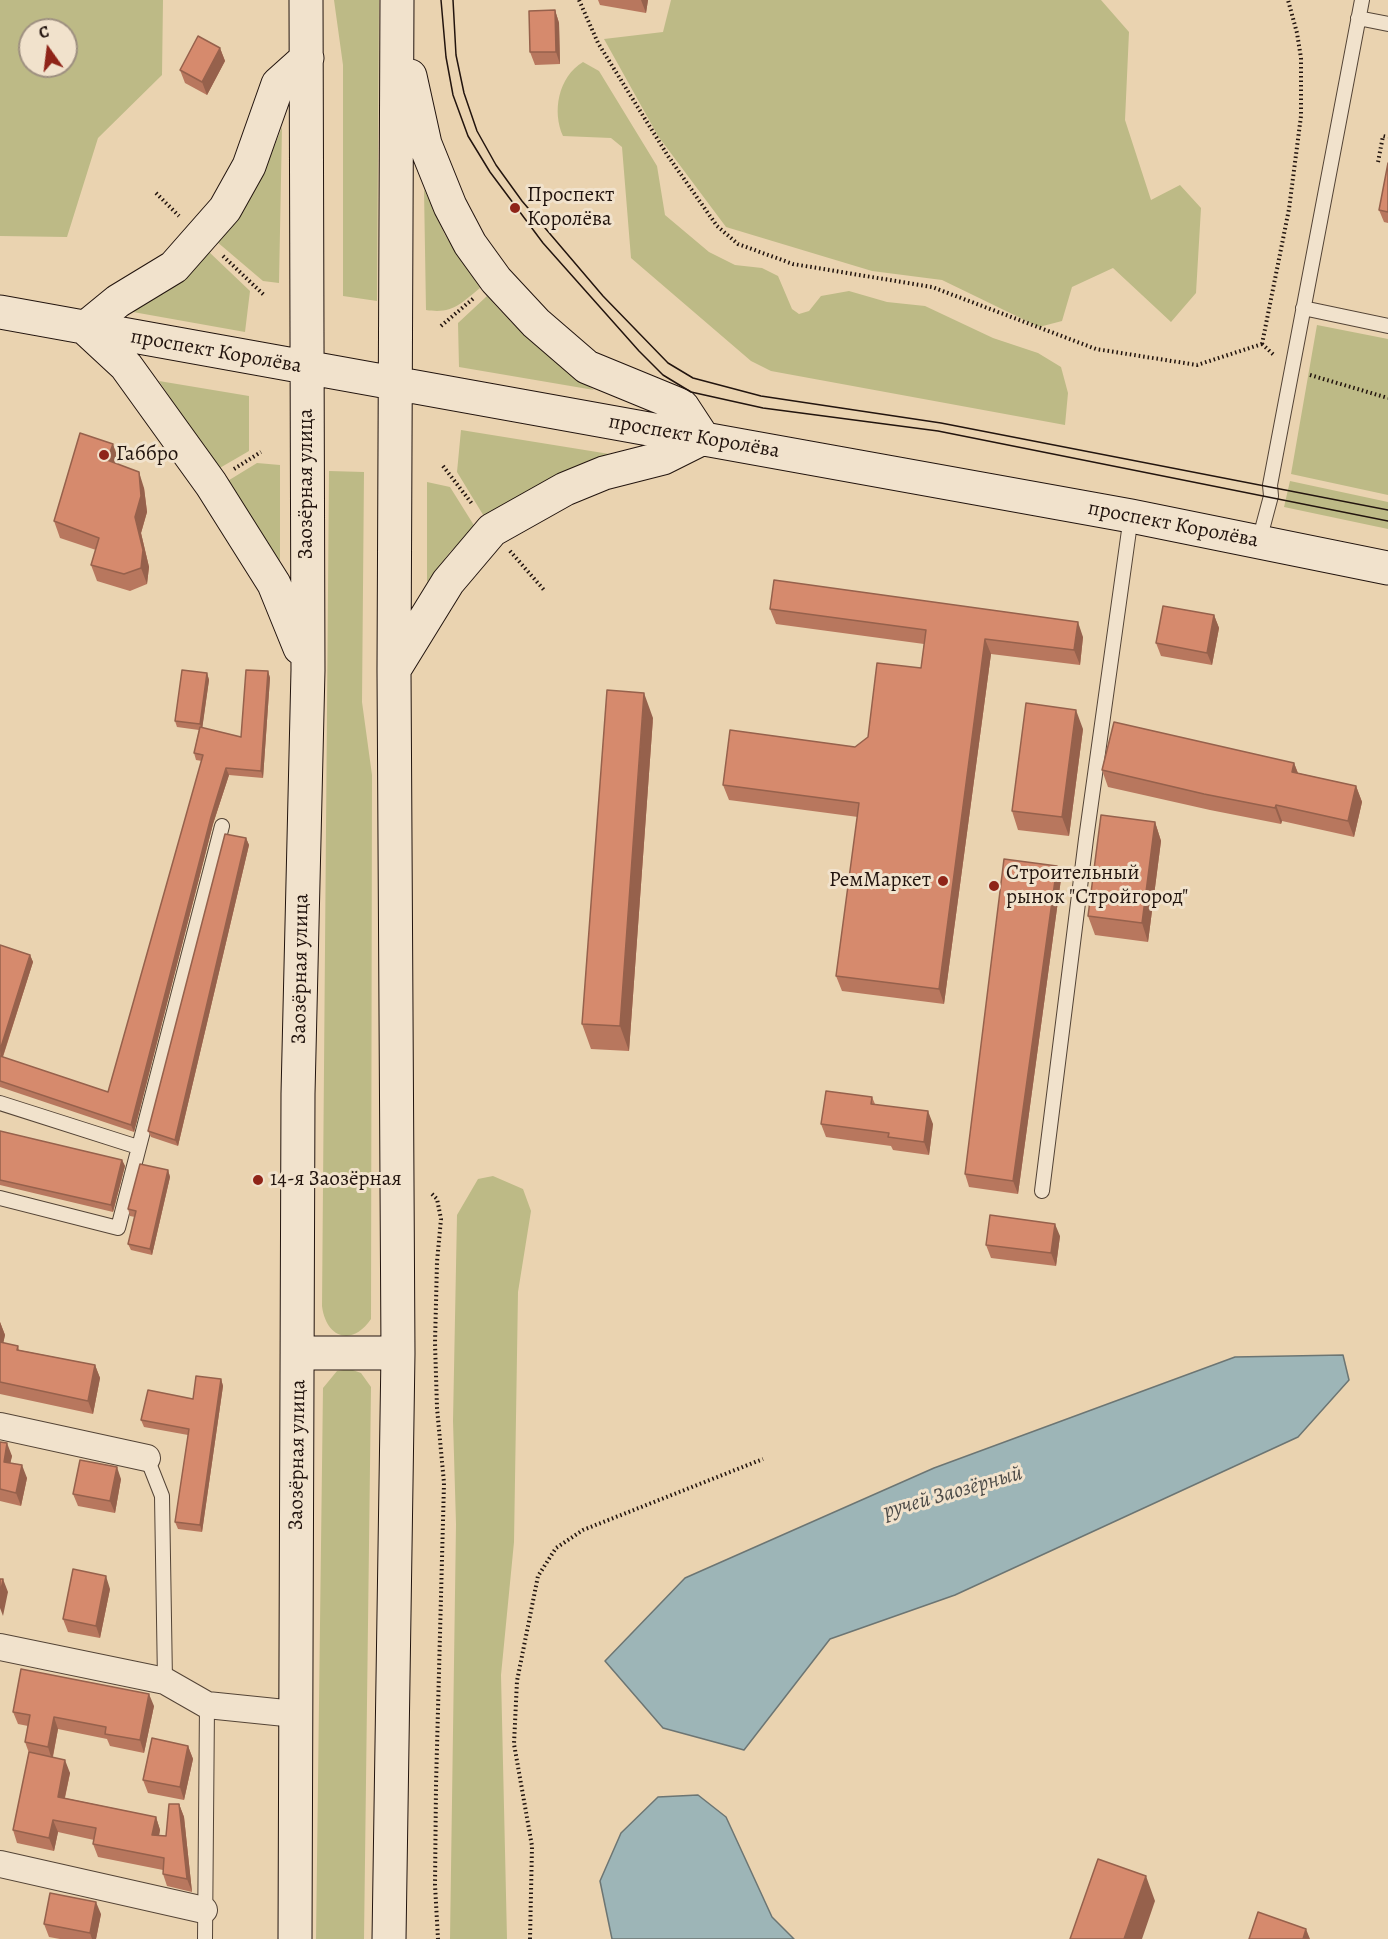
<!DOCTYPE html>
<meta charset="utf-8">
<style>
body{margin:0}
#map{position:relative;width:1388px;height:1939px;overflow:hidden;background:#ead3b0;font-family:Alegreya,serif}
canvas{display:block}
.north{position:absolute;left:18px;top:18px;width:60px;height:60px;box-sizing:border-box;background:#f1e2cc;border:2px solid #9e9080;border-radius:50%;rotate:346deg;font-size:16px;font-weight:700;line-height:24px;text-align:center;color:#22140e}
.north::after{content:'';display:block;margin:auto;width:21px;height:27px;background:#8f2418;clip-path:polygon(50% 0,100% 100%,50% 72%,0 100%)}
</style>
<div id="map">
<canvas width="1388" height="1939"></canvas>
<div class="north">С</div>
</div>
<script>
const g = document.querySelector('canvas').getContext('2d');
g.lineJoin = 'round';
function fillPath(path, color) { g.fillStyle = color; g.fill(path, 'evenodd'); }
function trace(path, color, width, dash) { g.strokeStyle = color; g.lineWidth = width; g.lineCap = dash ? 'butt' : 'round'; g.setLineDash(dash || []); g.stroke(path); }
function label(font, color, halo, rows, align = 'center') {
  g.font = font + ' Alegreya,serif'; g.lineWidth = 6; g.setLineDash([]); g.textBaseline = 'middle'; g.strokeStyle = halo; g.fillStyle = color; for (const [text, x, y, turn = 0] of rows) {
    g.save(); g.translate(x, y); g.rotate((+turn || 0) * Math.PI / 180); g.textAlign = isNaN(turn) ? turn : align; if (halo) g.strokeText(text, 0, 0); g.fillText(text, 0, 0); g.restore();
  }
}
const green = new Path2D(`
 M0,0H163L162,75L98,138L67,237L0,236ZM30,30H66V66H30Z
 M334,0H379L377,301L343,296V65Z
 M671,0H1101L1129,32L1125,120L1151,200L1180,185L1201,208L1196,293L1171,322L1113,268L1072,287L1062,321L1039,327L942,280L872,271L726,227L658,136L604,39L663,32Z
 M583,62L599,71L657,166L665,215L709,252L735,265L762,268L778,276L792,309L799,314L809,311L821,296L849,291L887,302L925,306L993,338L1038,353L1061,367L1068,393L1065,425L771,371L751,361L631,258L622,147L611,138L563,136C552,112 558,77 583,62Z
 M282,127L279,283L263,281L216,241C243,204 266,170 282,127Z
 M424,189L445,235L480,288C460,304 453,314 426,310Z
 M208,251L250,291L245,332L133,312L164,293Z
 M487,296C519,333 554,363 594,390L459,367L458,323Z
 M1317,325L1388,339V495L1291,474Z
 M159,381L249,396V451L218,469Z
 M461,430L628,457L485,518L457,472Z
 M257,463L280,465V570L226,482Z
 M329,471L364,472L362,702L372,775L371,1319C352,1347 326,1338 322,1306Z
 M1290,481L1388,502V529L1284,507Z
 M427,482L450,487L475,527L450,552L427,582Z
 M493,1176L523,1189L531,1211L518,1292L514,1542L501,1675L507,1939H450L456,1524L453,1421L457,1215L478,1179Z
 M350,1369L361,1373L371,1387L364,1939H316L323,1388L337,1371Z`);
const water = new Path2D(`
 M1343,1355L1349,1380L1298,1437L955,1595L830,1639L744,1750L663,1728L605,1661L685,1578L934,1468L1235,1357Z
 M698,1795L726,1817L772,1917L794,1939H612L600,1881L621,1833L658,1797Z`);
const path = new Path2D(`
 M579,0L598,43L668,156L717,226L738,244L793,264L932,287L1096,349L1197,365L1262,344
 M1378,162L1383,136L1388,137
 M156,193L179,216
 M223,256L264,295
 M441,326L475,297
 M1262,344L1289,209L1301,116V58L1297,33L1288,0
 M1262,344L1275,356
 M1310,375L1388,398
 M443,466L473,505
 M234,469L261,452
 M510,551L544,590
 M432,1194L437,1199L441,1219L437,1262L435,1343L437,1408L444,1483L436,1785L435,1885L438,1939
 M530,1939L532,1846L514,1744L517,1681L538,1576L556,1548L583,1530L763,1459`);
const lane = new Path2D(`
 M1358,18L1388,24
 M1303,308L1388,326
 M1259,541L1271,496L1270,485L1362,0
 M0,1103L138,1147
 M1042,1191L1086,839L1131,516
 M0,1198L118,1228L222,826
 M147,1458L162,1496L165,1681
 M205,1939L207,1705`);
const street = new Path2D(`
 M0,1426L147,1458
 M0,1647L165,1681L207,1705L295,1714
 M0,1864L204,1910`);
const secondary = new Path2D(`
 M410,76L425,144L450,206L470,244L496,280L536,323L587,367L682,406L703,438
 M0,312L1131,516L1388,568
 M85,328L126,366L211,484L274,584L300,648
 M85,328L118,301L174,267L225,209L249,166L278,84L307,58
 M395,668L448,582L492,530L565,489L604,473L663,458L703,438
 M299,1353H398
 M295,1939L298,1094L308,670L306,0
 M389,1939L398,1353L394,670L397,0`);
const tram = new Path2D(`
 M441,0L446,57L453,95L468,136L490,172L543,243L639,351L663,375L691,392L763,408L938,431L1388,521
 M453,0L456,55L464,93L477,131L496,165L522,201L603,296L668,363L693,378L761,396L941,423L1388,510`);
const wall = new Path2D(`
 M598,0H648L646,13L600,5Z
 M555,10L559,23L560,64L535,65L530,52Z
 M220,48L225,61L207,95L185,83L180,70Z
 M1388,163V223L1384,222L1379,210Z
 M119,461L118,464L144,488L147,512L141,533L149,567L147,584L130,591L97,581L91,565L96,550L60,538L54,521Z
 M770,609L1083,637L1080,665L991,654L944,1004L842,991L836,976L858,817L729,800L723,785L855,747L868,737L921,668L924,644L776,624Z
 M1214,615L1219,628L1212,665L1161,656L1156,643Z
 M268,671L270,678L263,778L229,775L213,824L134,1132L0,1087V945L30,955L33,962L3,1057L108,1092L202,761L196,760L194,753L199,730L177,727L175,721L207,673L209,680L202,728L241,737Z
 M653,718L629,1051L591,1049L582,1024Z
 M1083,729L1069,836L1018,830L1012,811Z
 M1294,763L1298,773L1356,786L1362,802L1354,837L1282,821L1281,824L1210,810L1108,787L1102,770Z
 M1155,822L1161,841L1148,942L1095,935L1088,916Z
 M246,838L249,845L178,1146L151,1137L148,1131Z
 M1061,879L1018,1194L969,1187L965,1174Z
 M872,1097L875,1104L933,1124L929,1155L893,1150L891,1146L826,1137L821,1124Z
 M0,1131L122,1160L125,1166L113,1212L0,1185Z
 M168,1170L170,1177L152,1255L131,1250L128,1244L135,1217L130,1216L128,1209Z
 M1060,1236L1056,1266L991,1258L986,1245Z
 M0,1322L5,1335L3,1343L18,1346L19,1350L95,1365L100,1378L93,1414L0,1394Z
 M221,1379L223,1386L202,1532L178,1529L175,1522L188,1435L144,1427L141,1420L193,1399Z
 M0,1442L12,1456L10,1463L27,1478L21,1506L0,1501Z
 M121,1479L115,1513L78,1506L73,1494Z
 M110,1589L100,1638L68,1632L63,1619Z
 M154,1706L144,1753L110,1746L107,1739L58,1729L53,1757L70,1773L65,1798L156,1817L160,1830L159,1835L166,1836L179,1804L184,1817L192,1892L167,1886L163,1874V1870L98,1857L93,1844L94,1840L58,1832L54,1851L17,1843L13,1830L29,1753L25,1742L28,1726L18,1724L13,1712Z
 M188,1746L193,1759L184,1800L148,1793L143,1780Z
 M101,1914L96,1939H60L49,1937L44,1924Z`);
const shadedWall = new Path2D(`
 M641,0H648L646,13Z
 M555,10L559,23L560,64L556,52Z
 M220,48L225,61L207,95L202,82Z
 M113,444L119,461L113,477L107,460Z
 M139,472L144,488L147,512L141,533L149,567L147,584L141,568L135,517Z
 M1214,615L1219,628L1212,665L1207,653Z
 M1078,622L1083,637L1080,665L1074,650Z
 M985,639L991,654L944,1004L939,989Z
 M268,671L270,678L263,778L261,771Z
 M207,673L209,680L202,730L200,724Z
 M644,693L653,718L629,1051L620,1026Z
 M1076,710L1083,729L1069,836L1062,817Z
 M1294,763L1300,779L1292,772Z
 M226,768L229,775L213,824L134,1132L131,1125L211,817Z
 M1356,786L1362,802L1354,837L1348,821Z
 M1276,805L1282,821L1281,824L1275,808Z
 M1155,822L1161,841L1148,942L1142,923Z
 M246,838L249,845L178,1146L175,1140Z
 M1057,866L1061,879L1018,1194L1013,1181Z
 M30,955L33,962L1,1062L0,1050Z
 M928,1111L933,1124L929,1155L924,1142Z
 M122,1160L125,1166L113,1212L111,1205Z
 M168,1170L170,1177L152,1255L150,1249Z
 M1055,1224L1060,1236L1056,1266L1051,1253Z
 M0,1322L5,1335L1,1354L0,1352Z
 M95,1365L100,1378L93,1414L88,1401Z
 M221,1379L223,1386L202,1532L200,1525Z
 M7,1443L12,1456L8,1474L4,1462Z
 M22,1465L27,1478L21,1506L16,1493Z
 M117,1467L121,1479L115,1513L110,1501Z
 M106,1576L110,1589L100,1638L96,1626Z
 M3,1579L8,1592L3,1616L0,1608V1595Z
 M149,1694L154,1706L144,1753L140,1740Z
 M54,1717L58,1729L52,1760L48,1747Z
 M188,1746L193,1759L184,1800L180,1787Z
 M65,1760L70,1773L62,1810L58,1797Z
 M179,1804L184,1817L192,1892L187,1879Z
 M156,1817L160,1830L157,1847L152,1835Z
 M53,1820L58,1832L54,1851L49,1838Z
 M1146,1876L1155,1901L1142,1939H1124Z
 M96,1902L101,1914L96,1939H92L90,1933Z
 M1306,1929L1310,1939H1303Z`);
const building = new Path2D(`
 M555,10L556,52H530L529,11Z
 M198,36L220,48L202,82L180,70Z
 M1388,163V212L1379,210Z
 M80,433L113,444L107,460L139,472L141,496L135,517L143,550L141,568L124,574L91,565L99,538L54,521Z
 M774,580L1078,622L1074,650L985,639L939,989L836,976L859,803L723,785L730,730L855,747L868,737L877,663L921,668L926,630L770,609Z
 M1163,606L1214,615L1207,653L1156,643Z
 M182,670L207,673L200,724L175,721Z
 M246,670L268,671L261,771L226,768L211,817L131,1125L0,1081V1056L108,1092L203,755L194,753L200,727L241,737Z
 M607,690L644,693L620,1026L582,1024Z
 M1026,703L1076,710L1062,817L1012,811Z
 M1114,722L1294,763L1292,772L1356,786L1348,821L1276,805L1275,808L1204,794L1102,770Z
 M1101,815L1155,822L1142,923L1088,916Z
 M225,834L246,838L175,1140L148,1131Z
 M1004,859L1057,866L1013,1181L965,1174Z
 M0,945L30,955L0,1050Z
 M826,1091L872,1097L871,1104L928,1111L924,1142L888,1137L889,1133L821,1124Z
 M0,1131L122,1160L111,1205L0,1180Z
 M140,1164L168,1170L150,1249L128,1244L136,1211L128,1209Z
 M990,1215L1055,1224L1051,1253L986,1245Z
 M0,1342L18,1346L17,1350L95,1365L88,1401L0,1382Z
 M196,1376L221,1379L200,1525L175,1522L189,1429L141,1420L148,1390L193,1399Z
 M0,1442L7,1443L4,1462L22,1465L16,1493L0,1489Z
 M80,1460L117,1467L110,1501L73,1494Z
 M73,1569L106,1576L96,1626L63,1619Z
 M0,1579H3L0,1595Z
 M21,1669L149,1694L140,1740L105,1734L106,1727L54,1717L48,1747L25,1742L30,1715L13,1712Z
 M152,1738L188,1746L180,1787L143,1780Z
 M29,1752L65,1760L58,1797L156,1817L152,1835L166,1836L169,1804H179L187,1879L163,1874L164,1858L93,1844L96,1828L53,1820L49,1838L13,1830Z
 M1098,1859L1146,1876L1124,1939H1070Z
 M50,1893L96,1902L90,1933L44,1924Z
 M1258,1912L1306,1929L1303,1939H1249Z`);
const markers = [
 [515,208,6,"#8f2418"],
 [104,455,6,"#8f2418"],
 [943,881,6,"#8f2418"],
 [994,886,6,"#8f2418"],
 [258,1180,6,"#8f2418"]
];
const poiNames = [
 ["Проспект",527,196],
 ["Королёва",527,220],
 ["Габбро",116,455],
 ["Строительный",1006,874],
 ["рынок \"Стройгород\"",1006,898],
 ["РемМаркет",931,881,"right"],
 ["14-я Заозёрная",270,1180]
];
const streetNames = [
 ["проспект Королёва",216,352,10],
 ["проспект Королёва",694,437,10],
 ["Заозёрная улица",307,484,-90],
 ["проспект Королёва",1173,525,11],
 ["Заозёрная улица",301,969,-89],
 ["Заозёрная улица",298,1455,-89]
];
const waterNames = [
 ["ручей Заозёрный",953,1493,-16]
];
fillPath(green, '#bdba86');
fillPath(water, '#9db5b7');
trace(water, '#6c7573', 1.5);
trace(lane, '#544436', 16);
trace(street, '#544436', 28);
trace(secondary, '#22140e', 35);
trace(path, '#22140e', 4, [1.5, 3]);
trace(lane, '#f1e2cc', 14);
trace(street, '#f1e2cc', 26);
trace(secondary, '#f1e2cc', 33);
trace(tram, '#22140e', 1.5);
fillPath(wall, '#b8775e');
fillPath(shadedWall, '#96614c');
fillPath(building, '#d68a6d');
trace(building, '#96614c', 1.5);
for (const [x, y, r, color] of markers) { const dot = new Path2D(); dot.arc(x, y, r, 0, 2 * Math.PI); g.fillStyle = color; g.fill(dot); trace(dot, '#f1e2cc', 2); }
label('21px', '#22140e', '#f1e2cc', poiNames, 'left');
label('21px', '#22140e', '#f1e2cc', streetNames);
label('italic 22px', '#4d4c49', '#f1e2cc', waterNames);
</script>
